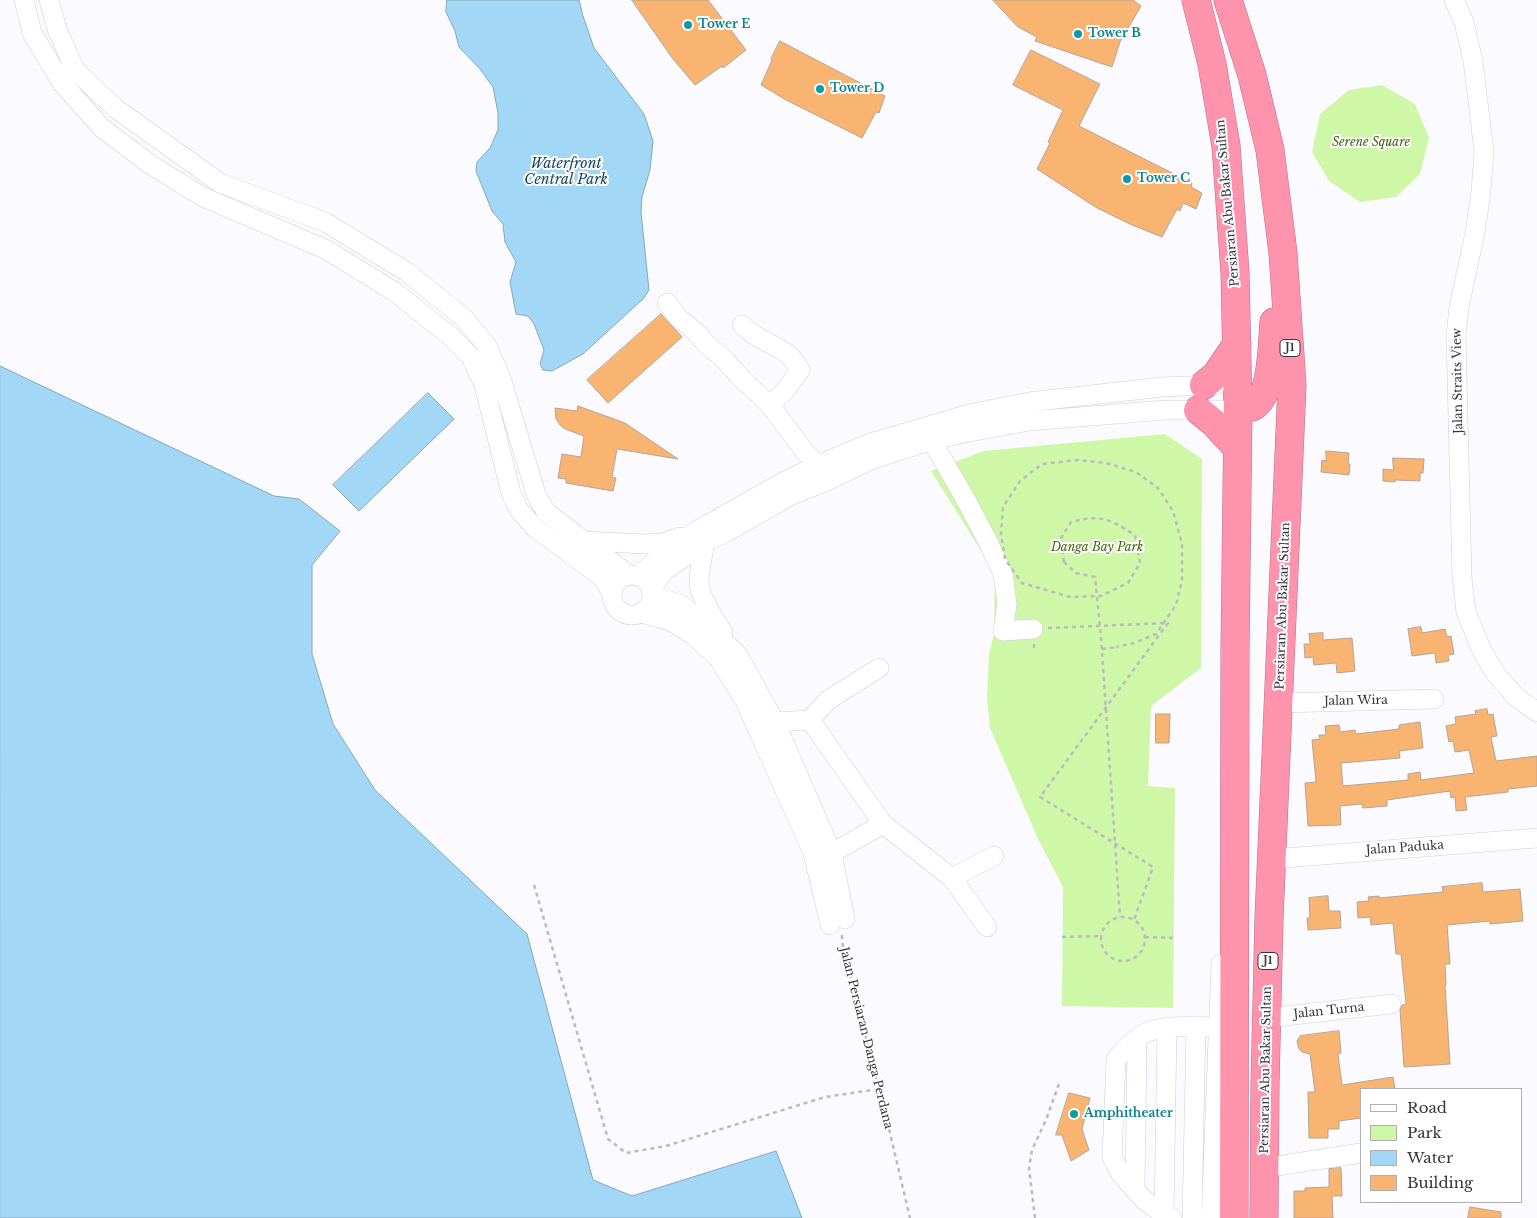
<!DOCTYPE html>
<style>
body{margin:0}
#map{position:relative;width:1537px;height:1218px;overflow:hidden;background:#fbfafe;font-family:"Libre Baskerville",serif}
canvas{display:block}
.legend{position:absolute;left:1360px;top:1088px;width:162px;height:115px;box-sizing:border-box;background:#fff;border:1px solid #afaeb1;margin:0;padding:6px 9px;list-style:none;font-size:15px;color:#36343b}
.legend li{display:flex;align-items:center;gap:10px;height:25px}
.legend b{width:25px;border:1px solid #afaeb1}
</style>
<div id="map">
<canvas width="1537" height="1218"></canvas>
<ul class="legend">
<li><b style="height:6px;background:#fff"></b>Road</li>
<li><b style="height:14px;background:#cef7a7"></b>Park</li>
<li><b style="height:14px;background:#a2d8f6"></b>Water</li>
<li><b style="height:14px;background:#fab472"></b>Building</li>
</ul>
</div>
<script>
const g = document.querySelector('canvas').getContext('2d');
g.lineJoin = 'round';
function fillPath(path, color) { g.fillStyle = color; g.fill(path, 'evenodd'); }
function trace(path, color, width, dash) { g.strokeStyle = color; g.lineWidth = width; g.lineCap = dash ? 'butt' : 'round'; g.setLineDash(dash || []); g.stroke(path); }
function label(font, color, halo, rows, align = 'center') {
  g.font = font + ' "Libre Baskerville",serif'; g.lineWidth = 4; g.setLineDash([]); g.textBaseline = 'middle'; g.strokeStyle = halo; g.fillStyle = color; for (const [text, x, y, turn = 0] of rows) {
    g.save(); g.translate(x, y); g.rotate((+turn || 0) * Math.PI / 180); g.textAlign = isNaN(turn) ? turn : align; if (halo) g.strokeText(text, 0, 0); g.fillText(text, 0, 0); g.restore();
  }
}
const green = new Path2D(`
 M1382,85L1415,104L1429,138L1420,174L1396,197L1360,202L1329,181L1312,152L1320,114L1349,90Z
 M1165,434L1202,459L1201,668L1151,706L1148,786L1175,788L1173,1008L1062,1006L1063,887L1039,841L990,728L987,697L989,655L994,634L995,573L931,471L984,451Z`);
const water = new Path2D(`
 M447,0H579L583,16L594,48L644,114L653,141L650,170L642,197L641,212L649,290L644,298L583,354L552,371L543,370L540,364L544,350L534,324L528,316L516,314L510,282L516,262L505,242L503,224L492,211L476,171L477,162L490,148L498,130V113L493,87L480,69L459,47L455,31L446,12Z
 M0,366L274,496L299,499L340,531L312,565V654L333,724L375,790L527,934L593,1180L632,1196L776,1151L802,1218H0Z
 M428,393L454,419L359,511L333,485Z`);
const building = new Path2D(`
 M632,0H708L746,50L723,68L722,66L695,85L673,59Z
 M993,0H1133L1141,6L1120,42L1112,67L1035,41L1037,37L1018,27Z
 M780,41L885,96L879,113L876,112L862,138L786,100L761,85L772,60L771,59Z
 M1031,50L1100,84L1079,126L1192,183L1191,187L1202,193L1196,209L1183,203L1180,211L1177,209L1162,237L1132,225L1097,208L1037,169L1050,143L1048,142L1063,110L1013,85Z
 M661,314L682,337L608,403L587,380Z
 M578,406L625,423L678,459L617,449L612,477L616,478L613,491L566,483V479L558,478L562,454L581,457L584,436L565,429L560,425L556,419L555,408L577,411Z
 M1326,451L1349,453L1348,464H1350L1349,475L1321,472L1322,460L1326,461Z
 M1393,458L1424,459L1423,473H1420V481L1395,480V482L1383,481V469L1393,470Z
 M1421,627L1422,633L1445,629L1447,637L1451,636L1454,654L1448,655L1449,661L1436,663L1435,653L1412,656L1408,629Z
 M1323,633V640L1352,638L1355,671L1337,673L1336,663L1314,665L1313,657L1305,658L1304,644H1310L1309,634Z
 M1487,709L1488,715L1493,714L1497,736L1491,737L1496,761L1537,756V786L1508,789V792L1465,797L1467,810L1456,811L1455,797L1451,798L1450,791L1387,800V806L1363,808L1362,804L1340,806L1341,825L1308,826L1305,783L1316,782L1312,740L1320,739L1319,735H1326L1325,726L1339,725L1340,732L1355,730L1356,734L1399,729V725L1420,722L1423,748L1399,751L1400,758L1341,763L1343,786L1408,780V774L1420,772L1421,780L1474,773L1469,750L1455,752L1453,741L1449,742L1446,726L1456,724L1455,717L1476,714L1475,711Z
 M1156,714H1170L1169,743H1156Z
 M1482,883L1483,892L1520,889L1523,921L1490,924V921L1447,925L1450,964H1445L1446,985H1445L1450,1064L1404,1067L1400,1010L1402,1005L1406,1004L1401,954H1396L1393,923L1371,925L1370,917L1358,918L1357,902L1369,901L1368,897L1379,896V898L1443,892L1442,887Z
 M1328,896L1329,911H1340L1341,928L1308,930L1307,918H1310L1309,898Z
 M1339,1031L1341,1053L1338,1054L1342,1085L1393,1077L1395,1089H1361V1118L1339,1121V1129H1328V1138H1309L1308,1092H1315L1310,1054L1302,1052L1299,1049L1297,1041L1300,1036Z
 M1069,1093L1090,1098L1082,1129L1089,1150L1071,1161L1062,1135H1056Z
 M1341,1168L1342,1196H1332L1333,1218H1294V1191H1305V1188L1329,1187V1169Z
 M1470,1207L1501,1212V1218H1468Z`);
const path = new Path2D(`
 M1064,562L1076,573L1095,577L1101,637L1120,917
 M1048,628L1168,623L1040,797L1153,867L1134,920
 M1034,644V652
 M1102,649L1116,647
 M534,885L608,1139L626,1153L666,1146L825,1097L879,1089
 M1101 939a22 22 0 1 1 44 0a22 22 0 1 1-44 0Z
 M842,935V941L845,955L890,1133L910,1218
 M1062,937L1101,936
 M1145,937L1173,938
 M1035,1218L1029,1168L1032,1150L1046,1120L1060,1081`);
const minor = new Path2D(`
 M24,0L32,33L62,83L102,128L151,165L203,197L325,249L395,292L450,336L471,357L484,385L511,493L519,510L535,528L603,578L612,594
 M49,0L57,29L75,70L115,108L220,183L325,222L407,272L464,318L487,346L501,378L536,494L546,512L629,575
 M1454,0L1464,22L1473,61L1484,151L1481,192L1475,233L1459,307L1456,335L1462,578L1466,612L1483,653L1496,674L1516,697L1537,712
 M667,303L680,319L697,333L708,346L722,357L743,380L770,405L805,452L818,465
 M742,325C747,329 752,334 758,337C777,349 788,348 800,370L785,391L770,405
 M932,441L966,500L988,542L1003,574L1007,604L1003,631L1033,629
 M585,541L645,544L662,543L680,537
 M705,542C703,555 697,577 700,589C704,603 715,620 723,632
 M612 595a20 20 0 1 1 40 0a20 20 0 1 1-40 0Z
 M638,576L654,562L696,531L783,482L818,465L870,443L969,414L1029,402L1162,387L1216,385
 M651,590L663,572L705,542L725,533L792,495L827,481L873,459L920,444L959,434L1029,421L1165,410H1238
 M652,596L680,604L710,628L738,655L775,722L832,853L845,919
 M641,613L671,621L693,635L719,659L745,701L813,853L830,925
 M1279,703L1434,699
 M810,720L883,824L832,853
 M775,722L810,720L827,701L844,690L879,668
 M883,824L952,878L987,927
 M1272,859L1537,838
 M952,878L994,856
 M1267,1018L1391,1004
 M1264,1168L1361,1153
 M1135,1190L1137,1039
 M1164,1215L1167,1028
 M1172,1218L1164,1215L1143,1199L1120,1173L1112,1157L1116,1059C1124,1050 1132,1041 1142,1035C1161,1023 1197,1027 1220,1027
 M1192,1218L1196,1027
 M1211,1218L1221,964`);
const highway = new Path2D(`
 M1196,0L1212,64L1226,146L1235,273L1238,410L1235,649L1234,1218
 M1228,0L1252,75L1270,150L1283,253L1292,385L1269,918L1265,1085L1264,1218
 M1204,385L1216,375L1237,344
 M1198,410L1214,423L1237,448
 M1238,410C1242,409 1250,408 1254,406C1273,394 1272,343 1274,322`);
const pathBridge = new Path2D(`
 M1064,562L1060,540L1071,522C1102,514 1109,519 1135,535L1140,563L1128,583L1101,596L1070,597L1022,583L1005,559L1001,535L1003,507L1020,481L1042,464L1078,460L1106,463L1136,472L1158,488L1173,511L1182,544V580L1176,605L1156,634L1134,643L1116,647`);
const markers = [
 [688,25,5,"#0f9aa8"],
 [1078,34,5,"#0f9aa8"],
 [820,89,5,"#0f9aa8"],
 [1127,179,5,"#0f9aa8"],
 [1074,1114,5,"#0f9aa8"]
];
const shields = [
 [1290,348,20],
 [1268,961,20]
];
const shieldNames = [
 ["J1",1290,348],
 ["J1",1268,961]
];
const cultureNames = [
 ["Tower E",698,25],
 ["Tower B",1088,34],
 ["Tower D",830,89],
 ["Tower C",1137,179],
 ["Amphitheater",1084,1114]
];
const parkNames = [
 ["Serene Square",1371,143],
 ["Danga Bay Park",1097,548]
];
const streetNames = [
 ["Persiaran Abu Bakar Sultan",1228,203,-95],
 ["Jalan Straits View",1458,381,-91],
 ["Persiaran Abu Bakar Sultan",1283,606,-88],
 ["Jalan Wira",1356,701,-1],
 ["Jalan Paduka",1405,848,-4],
 ["Jalan Turna",1329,1011,-6],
 ["Jalan Persiaran Danga Perdana",866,1038,76],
 ["Persiaran Abu Bakar Sultan",1266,1070,-89]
];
const waterNames = [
 ["Waterfront",566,164],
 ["Central Park",566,180]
];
fillPath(green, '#cef7a7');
fillPath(water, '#a2d8f6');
trace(water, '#82a7be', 1);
fillPath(building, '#fab472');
trace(building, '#b2a498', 1);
trace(minor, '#cfccdd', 20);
trace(highway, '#b87285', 29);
trace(path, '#bbbabf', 2.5, [4, 4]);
trace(minor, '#fff', 19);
trace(highway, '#fe93ad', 28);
trace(pathBridge, '#bbbabf', 2.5, [4, 4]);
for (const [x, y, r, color] of markers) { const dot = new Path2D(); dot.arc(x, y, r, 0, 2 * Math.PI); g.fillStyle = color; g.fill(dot); trace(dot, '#fff', 2); }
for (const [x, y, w] of shields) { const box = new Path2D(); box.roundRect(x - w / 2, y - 8.5, w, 17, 4); g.fillStyle = '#fff'; g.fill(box); trace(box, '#36343b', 1); }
label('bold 11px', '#36343b', null, shieldNames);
label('bold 12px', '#0d838f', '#fff', cultureNames, 'left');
label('italic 12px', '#40630c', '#fff', parkNames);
label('12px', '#36343b', '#fff', streetNames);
label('italic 14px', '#194358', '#fff', waterNames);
</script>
